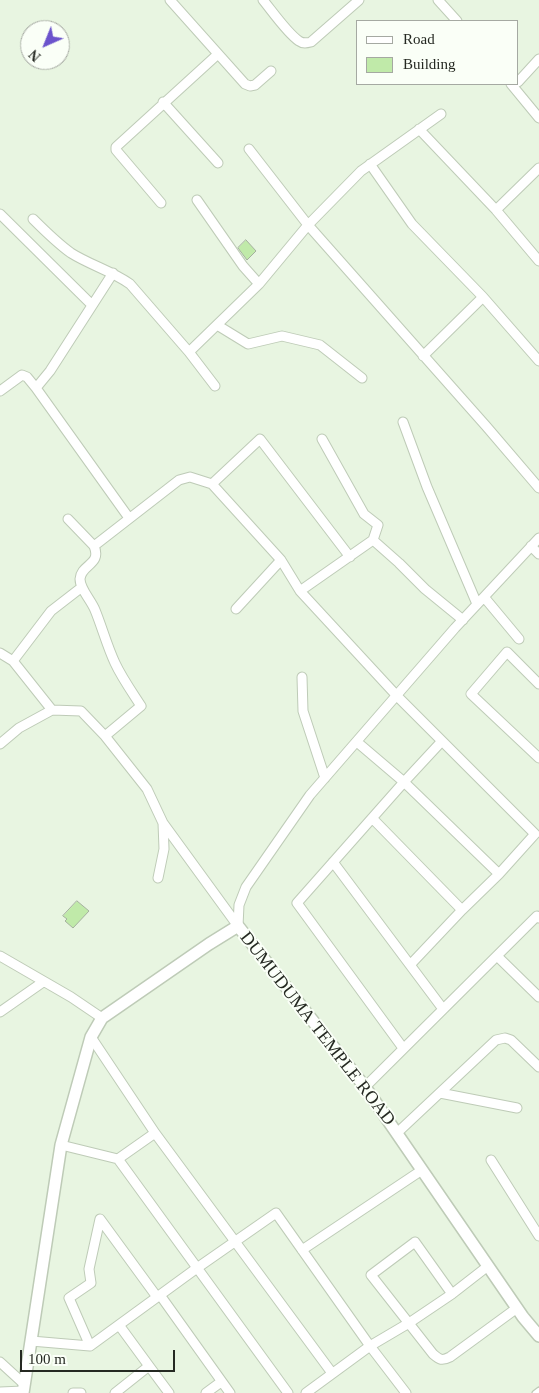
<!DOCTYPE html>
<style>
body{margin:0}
#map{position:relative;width:539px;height:1393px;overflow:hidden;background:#e8f5e1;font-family:"Times New Roman",serif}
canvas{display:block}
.legend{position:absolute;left:356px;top:20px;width:162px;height:65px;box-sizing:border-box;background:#fafff7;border:1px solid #a5a9a2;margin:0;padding:6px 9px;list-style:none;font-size:15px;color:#252922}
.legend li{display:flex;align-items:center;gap:10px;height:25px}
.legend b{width:25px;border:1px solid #a5a9a2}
.north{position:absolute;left:20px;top:20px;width:50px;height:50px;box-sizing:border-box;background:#fafff7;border:1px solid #a5a9a2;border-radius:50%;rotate:224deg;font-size:14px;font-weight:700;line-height:20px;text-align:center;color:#252922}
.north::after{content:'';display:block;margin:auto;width:18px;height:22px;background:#6b53cc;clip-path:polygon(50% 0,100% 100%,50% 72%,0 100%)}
.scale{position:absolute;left:20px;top:1350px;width:155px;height:22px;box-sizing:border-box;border:2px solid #252922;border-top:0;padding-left:6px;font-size:15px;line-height:18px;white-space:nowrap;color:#252922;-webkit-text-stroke:4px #fafff7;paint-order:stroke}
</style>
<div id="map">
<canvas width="539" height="1393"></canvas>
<ul class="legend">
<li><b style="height:6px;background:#fff"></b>Road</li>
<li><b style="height:14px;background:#c0eaa9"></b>Building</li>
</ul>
<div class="north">N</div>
<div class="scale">100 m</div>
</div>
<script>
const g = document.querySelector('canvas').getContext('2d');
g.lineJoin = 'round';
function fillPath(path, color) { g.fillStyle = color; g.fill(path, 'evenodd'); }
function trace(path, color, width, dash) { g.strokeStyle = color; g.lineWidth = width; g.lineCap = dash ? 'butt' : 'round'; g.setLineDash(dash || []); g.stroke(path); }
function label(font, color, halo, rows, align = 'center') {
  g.font = font + ' "Times New Roman",serif'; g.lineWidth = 4; g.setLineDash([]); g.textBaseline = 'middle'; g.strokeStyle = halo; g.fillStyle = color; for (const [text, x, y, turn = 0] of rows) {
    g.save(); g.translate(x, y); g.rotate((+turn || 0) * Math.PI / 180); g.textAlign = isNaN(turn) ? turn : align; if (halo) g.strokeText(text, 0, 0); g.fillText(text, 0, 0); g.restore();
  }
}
const building = new Path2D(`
 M246,240L256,251L247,260L238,248Z
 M77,901L89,911L73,928L65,921L67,919L63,916Z`);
const service = new Path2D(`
 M535,1393L539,1390`);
const minor = new Path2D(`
 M170,0L245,84L250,86L255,85L271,71
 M263,0C272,11 288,34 299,41C303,44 307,43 311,42L359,0
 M438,0L457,21
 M518,82L539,59
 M511,84L539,118
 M163,102L218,163
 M441,114L361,171L308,225L486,426L539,488
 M419,129L496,210L539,261
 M370,164L412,224L483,297L539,361
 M197,200L243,266L259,284
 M161,203L116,150V147L218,54
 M496,210L539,168
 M0,214L92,305
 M33,219C45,231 57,243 71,253C90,265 112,271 130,284L189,352L215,386
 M217,325L248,344L282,336L320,345L362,378
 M189,352L259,284L308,225L249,149
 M423,356L483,297
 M36,388L129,518
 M0,391L22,375L27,377L36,388L50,371L113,273
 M403,422L427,487L477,604
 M322,439L364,514L378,525L373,540L399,563L425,589L463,620
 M212,484L260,439L350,557
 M68,519L94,546C102,565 81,564 80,579C80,589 91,600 95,610C102,627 107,646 115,663C122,678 132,692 141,706L105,736L147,789L163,823L164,849L158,878
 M373,540L300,591L397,696L535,834L499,874
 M94,546L179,480L190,477L212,484L281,560L300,591
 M531,546L539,554
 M484,597L519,639
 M236,609L281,560
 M0,653L13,661L51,611L82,587
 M13,661L52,710
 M302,677L303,711L325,778
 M539,684L507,652L471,694L539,758
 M442,741L404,782L499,874L462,910
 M357,742L404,782L297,903L403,1048
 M0,744L19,728L52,710L81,711L105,736
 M372,818L462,910L410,965
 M163,823L238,926
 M333,862L443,1009
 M238,926L239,905L246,887L310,795L455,628L539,538
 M0,956L71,997L102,1018
 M497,956L539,997
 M0,1012L43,982
 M91,1037L155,1133L332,1373
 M365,1087L537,916L539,918
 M440,1093L517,1108
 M397,1133L496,1040L505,1038L511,1040L539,1067
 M61,1145L118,1159L155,1133
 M118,1159L288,1393
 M491,1160L539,1236
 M302,1250L422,1170
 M452,1294L415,1242L371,1275L433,1354C440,1360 442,1361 450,1357L517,1308
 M160,1295L230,1393
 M31,1341L90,1346L197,1268L276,1213L370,1346L406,1393
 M90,1346L69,1298L91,1283L89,1269L100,1219L157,1297
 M0,1362L24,1384
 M149,1366L169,1393
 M0,1392L23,1391
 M73,1393H81
 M115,1393L149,1366L119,1325
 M206,1393L221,1382
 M306,1393L370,1346L409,1323L452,1294L488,1266`);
const tertiary = new Path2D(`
 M23,1393L61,1145L91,1037L102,1018L209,944L238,926L365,1087L523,1317L539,1336`);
const streetNames = [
 ["DUMUDUMA TEMPLE ROAD",317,1029,52]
];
fillPath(building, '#c0eaa9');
trace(building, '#a4b09e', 1);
trace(service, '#becbb7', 7);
trace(minor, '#becbb7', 11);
trace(tertiary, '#becbb7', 14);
trace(service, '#fff', 4.5);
trace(minor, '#fff', 9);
trace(tertiary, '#fff', 11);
label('18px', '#252922', '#fafff7', streetNames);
</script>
